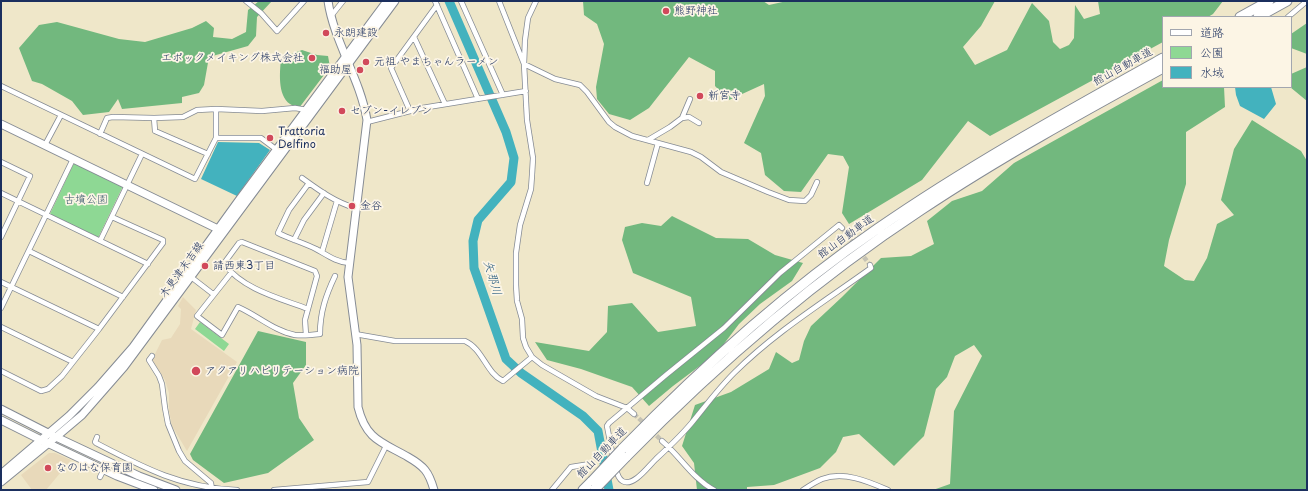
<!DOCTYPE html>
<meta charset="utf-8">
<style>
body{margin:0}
#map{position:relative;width:1308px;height:491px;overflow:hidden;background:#efe7c9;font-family:"Playpen Sans","Klee One",sans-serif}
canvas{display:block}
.frame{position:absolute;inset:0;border:2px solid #1b2f5e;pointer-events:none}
.legend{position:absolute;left:1162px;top:16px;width:130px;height:72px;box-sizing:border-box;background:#fcf5e5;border:1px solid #a2a6af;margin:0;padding:5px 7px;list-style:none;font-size:12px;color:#1b2f5e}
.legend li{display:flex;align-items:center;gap:8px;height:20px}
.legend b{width:20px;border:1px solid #a2a6af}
</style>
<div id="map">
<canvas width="1308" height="491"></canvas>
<div class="frame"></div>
<ul class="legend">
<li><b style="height:5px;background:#fff"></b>道路</li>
<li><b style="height:11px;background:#8ed894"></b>公園</li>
<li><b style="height:11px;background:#43b2be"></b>水域</li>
</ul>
</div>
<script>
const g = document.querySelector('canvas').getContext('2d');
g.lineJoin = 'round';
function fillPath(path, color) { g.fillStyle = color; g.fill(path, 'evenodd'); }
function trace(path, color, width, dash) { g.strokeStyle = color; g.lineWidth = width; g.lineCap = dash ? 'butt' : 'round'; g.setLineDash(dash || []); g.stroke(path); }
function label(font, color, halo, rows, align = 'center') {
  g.font = font + ' "Playpen Sans","Klee One",sans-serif'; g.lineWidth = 3.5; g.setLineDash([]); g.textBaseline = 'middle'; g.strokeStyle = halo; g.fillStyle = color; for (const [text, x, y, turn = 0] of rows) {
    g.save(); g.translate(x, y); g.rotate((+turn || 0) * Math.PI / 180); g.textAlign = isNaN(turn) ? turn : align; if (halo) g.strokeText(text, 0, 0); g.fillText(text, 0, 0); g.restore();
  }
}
const built = new Path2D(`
 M183,297L196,310L191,329L237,362L187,451L172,426L169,411V393L165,380L152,360L162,340L171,338L180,324L181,309L178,306Z
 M49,453H55L71,460L46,490H32L21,475Z`);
const green = new Path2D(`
 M74,163L123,186L98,238L50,214Z
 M200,322L229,344L224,351L195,329Z`);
const forest = new Path2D(`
 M259,1H272L257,17L256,36L248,46L209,57L204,85L199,93L182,97V103L122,109L118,99L109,112L83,115L72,101L42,84L32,81L19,48L39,25L57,22L119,39L145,42L192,28L206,21L214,28L213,37L232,39L246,32L248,10Z
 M583,1H763L769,5L787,1H995L981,26L963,47L975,65L1007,50L1032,3L1049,21L1053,42L1060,49L1069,45L1074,38L1075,5L1084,19L1100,14L1098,1H1223L1213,14L1208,17H1163V42L990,136L968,121L922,180L849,224L842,213L849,167L843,156L828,154L801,192L784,191L765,175L761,153L744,143L765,96L764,84L729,100L715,86V71L689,57L649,108L630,120L609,114L597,99L596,87L604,44L597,24L584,15Z
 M1307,23V54L1291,48V34Z
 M302,50L317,55L328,56L330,67L299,108C296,107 293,106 290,104C277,95 280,71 281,58Z
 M1307,67V101L1290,87L1291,74Z
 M1163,80V87H1224L1225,107L1186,132V184L1169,240L1164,266L1185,280L1194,281L1207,258L1217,224L1234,215L1221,200L1234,149L1252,120L1301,151L1307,161V490H933L950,484L954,411L982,356L974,345L955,356L947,377L936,389L924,436L894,466L859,434L843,437L836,452L820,468L774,485L747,487V490H697L694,463L682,446L695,405L731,392L769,369L776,352L792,363L799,360L804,341L811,326L842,297L881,258L911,256L934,244L927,221L952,201L982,191L1014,163Z
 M672,216L716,238L748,239L775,255L803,263L792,281L760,304L739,324L717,353L673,386L649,406L632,387L581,369L547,360L535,342L589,351L607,332L608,306L632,303L658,332L696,326L691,297L633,273L622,240L625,227L642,223L661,226Z
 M258,331L306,342V365L293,383L299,418L314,440L268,473L224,483L193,460L190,454Z`);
const water = new Path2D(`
 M1235,87H1271L1276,104L1264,119L1240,106L1236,95Z
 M218,142L259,143L270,150L237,196L201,179Z`);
const river = new Path2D(`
 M449,1L506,132L514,158L511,182L478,220L473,241L474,268L506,359L521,373L583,416L598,431L609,490`);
const streetTunnel = new Path2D(`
 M842,228L856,246
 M860,252L870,265
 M634,414L647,426
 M652,431L662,441`);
const street = new Path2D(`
 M246,1L261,13L277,31L304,1
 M435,1L478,99
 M461,1L503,95
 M499,1L524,64L555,79L580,85L587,92L609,122L615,127L632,136L691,152L701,157L721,172L768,192L789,200L805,201L811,195L817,182
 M536,1L528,18L525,40L524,64L527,120L533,158L532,175L531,189L520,225L516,253V285L517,301L522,319L523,338L526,347L532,357L542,365L596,396L627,408L634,414
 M331,16L343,1
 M1288,17L1307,1
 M414,37L445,104
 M1,86L195,179L216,138H261L277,150
 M410,111L391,68L437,5
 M154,118L155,131L208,154
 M682,118L690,99
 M367,122L422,108L526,91
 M100,134L107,118L113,117L154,118L183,117L197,110L216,109L262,111L295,108L307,110
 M216,138V109
 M648,140L670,127L682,118L689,117L699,123
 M45,145L61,115
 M1,162L30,176L1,237
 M302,178C320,191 335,202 355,208
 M309,183L289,210L278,233C290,239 304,243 316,249C327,255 336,262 349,263
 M647,183L658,143
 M1,193L148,264
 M294,240L304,220L324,193
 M100,241L142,154
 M29,251L123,297
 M322,252L337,201
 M231,273L197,316L222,335L238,307C257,315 274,331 295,335C303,336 312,335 320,334C320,312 326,295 335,276
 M191,277L213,294
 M1,282L99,329
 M1,308L73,159
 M1,327L73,362
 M355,334L395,341H465C483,349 486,373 503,381L532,357
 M306,335L305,320L317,276L315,271L242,242L239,243L225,262L224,264C244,290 279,298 308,309
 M152,356L149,360L159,376L162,384L165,408L168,424L179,451L185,461L211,483L212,489
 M1,371L41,391L48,389L62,376L99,329L163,243V240L112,217
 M97,437L95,442L96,443C144,468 182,488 237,490
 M662,441C680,456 693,479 714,490
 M613,457L607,426L609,423L666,375L724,328L780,273L839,225L842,228
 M616,468C618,481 625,487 637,478C644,473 650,465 656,459C669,447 683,434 694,420C707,404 719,388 734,373C775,332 824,302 871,268L870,265
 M100,477L104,469
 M274,490L368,482L386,446
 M552,490L571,467L590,464
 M803,490C809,486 815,482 822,479C844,471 867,481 888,490`);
const secondary = new Path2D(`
 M328,1C334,42 360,78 367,120L348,277L357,345L358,407C366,440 382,442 408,457C415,461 421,465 425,470C430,476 432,483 434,490
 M1,124L222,231
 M1,409L56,437L1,482
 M1,420L41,440L1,474`);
const primary = new Path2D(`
 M154,490L117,476L41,440L69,416L98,387L133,347L239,200L387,1
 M176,490L139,476L56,437L82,415L124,367L395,1`);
const highway = new Path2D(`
 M1240,17L1269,1
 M1258,17L1287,1
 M622,449C700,369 784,293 877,229C968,166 1066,112 1163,58
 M626,457C716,365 813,281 921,210C999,158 1081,113 1163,68
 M583,490L592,481`);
const highwayBridge = new Path2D(`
 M592,481L622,449
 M595,489L626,457`);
const markers = [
 [666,11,4,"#d1495b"],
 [326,33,4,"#d1495b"],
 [312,58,4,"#d1495b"],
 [366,62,4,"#d1495b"],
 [360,70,4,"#d1495b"],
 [700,96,4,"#d1495b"],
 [342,111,4,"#d1495b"],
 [270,138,4,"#d1495b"],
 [352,206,4,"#d1495b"],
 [205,266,4,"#d1495b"],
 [196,371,5,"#d1495b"],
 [48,468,4,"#d1495b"]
];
const poiNames = [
 ["熊野神社",674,11],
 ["永朗建設",334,33],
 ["エポックメイキング株式会社",304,58,"right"],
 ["元祖 やまちゃんラーメン",374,62],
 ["福助屋",352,70,"right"],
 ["新宮寺",708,96],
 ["セブン-イレブン",350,111],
 ["Trattoria",278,132],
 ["Delfino",278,145],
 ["金谷",360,206],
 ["請西東3丁目",213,266],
 ["アクアリハビリテーション病院",205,371],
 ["なのはな保育園",56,468]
];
const streetNames = [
 ["館山自動車道",1123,67,-29],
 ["館山自動車道",846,237,-36],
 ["木更津末吉線",182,270,-54],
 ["館山自動車道",602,453,-46]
];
const parkNames = [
 ["古墳公園",86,200]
];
const waterNames = [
 ["矢那川",492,278,74]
];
fillPath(built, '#e8d9ba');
fillPath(green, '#8ed894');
fillPath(forest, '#72b87e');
fillPath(water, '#43b2be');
trace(river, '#43b2be', 9);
trace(streetTunnel, '#c5c2b4', 4.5, [4.5, 2]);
trace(street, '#858b94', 6);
trace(secondary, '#858b94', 9);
trace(primary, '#858b94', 9);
trace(highway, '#858b94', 11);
trace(street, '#fff', 4.5);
trace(secondary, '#fff', 7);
trace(primary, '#fff', 7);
trace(highway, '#fff', 9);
trace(highwayBridge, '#858b94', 11, []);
trace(highwayBridge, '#fff', 9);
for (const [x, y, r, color] of markers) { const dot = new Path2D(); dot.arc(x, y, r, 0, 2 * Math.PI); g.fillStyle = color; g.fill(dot); trace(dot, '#fcf5e5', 1.5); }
label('11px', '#1b2f5e', '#fcf5e5', poiNames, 'left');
label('11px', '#1b2f5e', '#fcf5e5', streetNames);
label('11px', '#38596c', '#fcf5e5', parkNames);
label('italic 12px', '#295d80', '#fcf5e5', waterNames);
</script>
